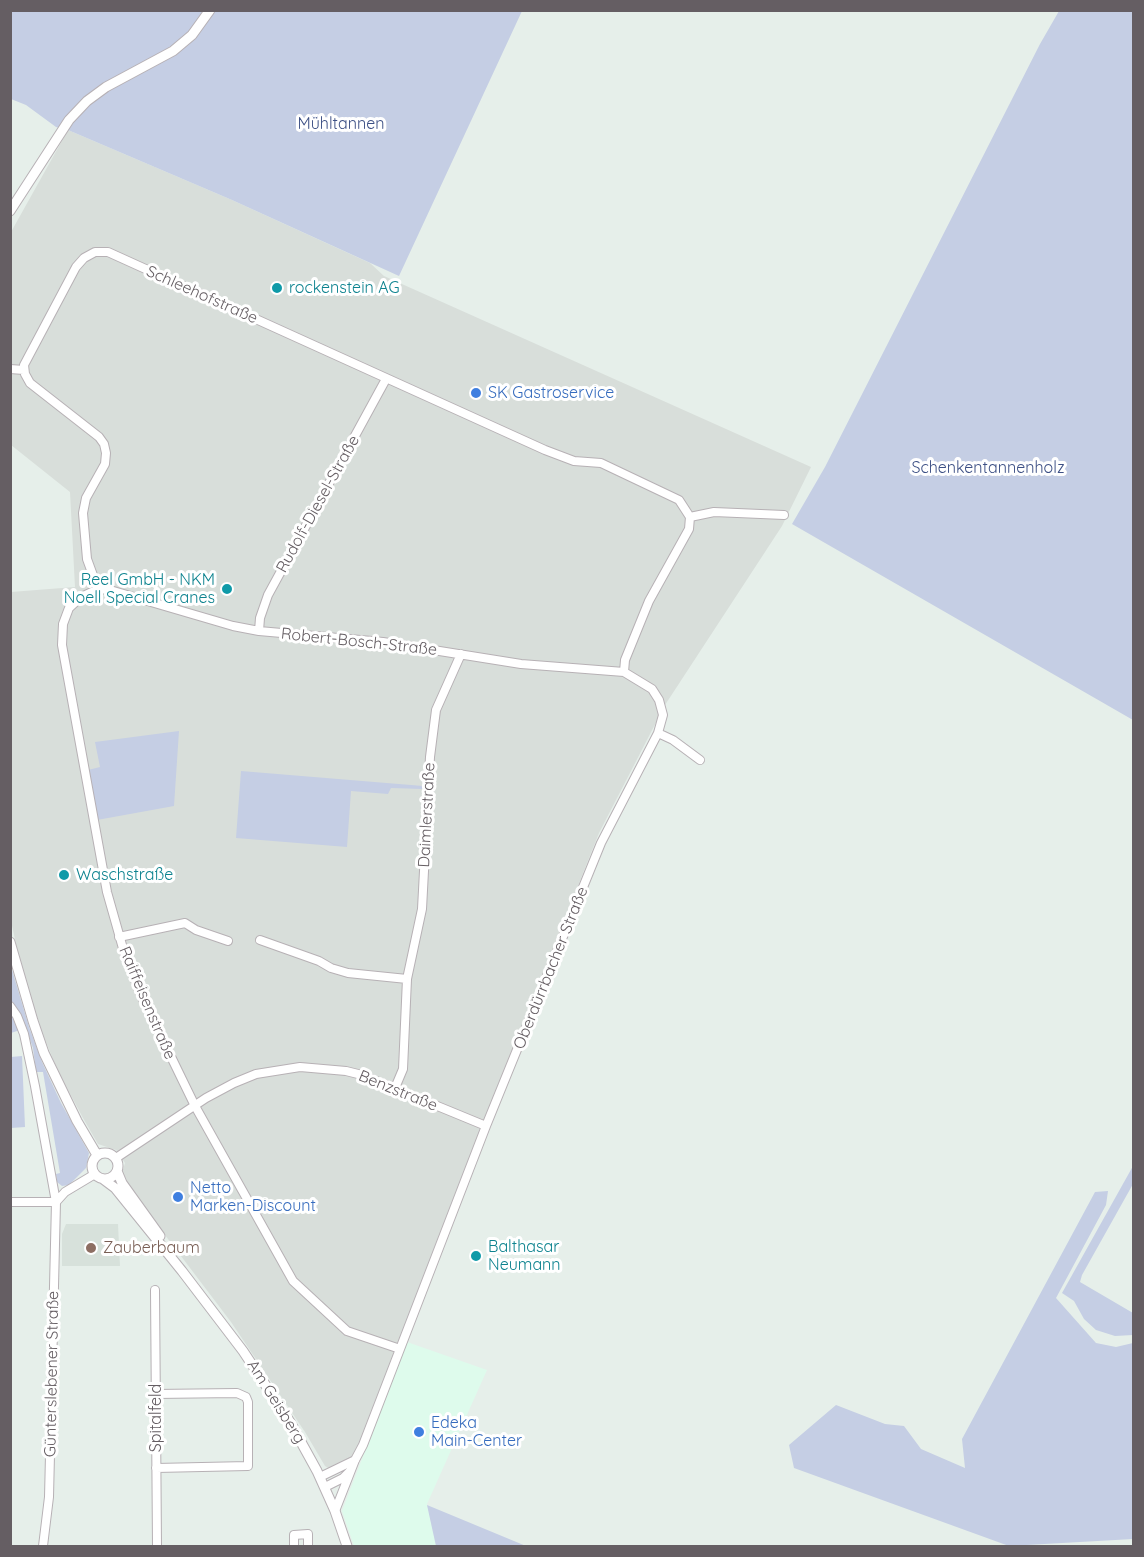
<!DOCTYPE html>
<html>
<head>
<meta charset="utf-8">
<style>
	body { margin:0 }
	#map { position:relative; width:1144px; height:1557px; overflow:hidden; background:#e6efea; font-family:Quicksand,sans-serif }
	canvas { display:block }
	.frame { position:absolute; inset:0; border:12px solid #655e63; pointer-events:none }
</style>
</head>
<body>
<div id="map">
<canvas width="1144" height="1557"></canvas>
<div class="frame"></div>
</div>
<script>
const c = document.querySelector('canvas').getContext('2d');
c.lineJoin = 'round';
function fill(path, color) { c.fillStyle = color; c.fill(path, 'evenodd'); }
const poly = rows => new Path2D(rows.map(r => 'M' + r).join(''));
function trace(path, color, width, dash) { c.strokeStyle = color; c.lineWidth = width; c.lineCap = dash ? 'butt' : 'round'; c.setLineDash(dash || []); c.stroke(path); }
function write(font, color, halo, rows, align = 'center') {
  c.font = font + ' Quicksand,sans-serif'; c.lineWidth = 6; c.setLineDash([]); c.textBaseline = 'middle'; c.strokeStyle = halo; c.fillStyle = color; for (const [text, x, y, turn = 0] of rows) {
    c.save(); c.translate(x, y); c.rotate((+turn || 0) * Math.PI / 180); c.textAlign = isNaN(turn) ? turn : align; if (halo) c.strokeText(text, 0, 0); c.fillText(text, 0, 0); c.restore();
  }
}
fill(poly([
	[407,1342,487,1370,427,1504,436,1546,354,1546,342,1511]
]), '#defbec');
fill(poly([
	[68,130,232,200,370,263,384,276,811,467,782,526,665,705,599,833,455,1194,355,1456,330,1469,325,1466,305,1432,231,1322,121,1177,125,1163,116,1150,98,1144,83,1118,58,1071,38,1023,21,967,11,921,11,592,75,587,70,492,11,445,11,232]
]), '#d8deda');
fill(poly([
	[66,1224,118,1224,120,1266,62,1266,62,1234]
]), '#d7e1db');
fill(poly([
	[10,11,522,11,399,276,232,200,68,130,56,127,26,105,11,99],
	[1059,11,1133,11,1133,720,792,524,825,467,1040,44],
	[179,731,174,806,97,820,88,770,100,767,95,742],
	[241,771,423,786,422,789,391,788,388,794,351,791,347,847,236,838],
	[10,963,29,1027,42,1062,61,1103,89,1153,86,1168,69,1185,62,1186,57,1182,56,1174,60,1173,43,1072,36,1072,33,1048,26,1028,11,1033],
	[22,1056,25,1127,11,1128,11,1057],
	[1133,1166,1133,1184,1082,1275,1080,1282,1133,1313,1133,1335,1115,1336,1096,1330,1084,1319,1074,1301,1062,1293],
	[1108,1191,1106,1205,1056,1298,1096,1343,1116,1347,1133,1343,1133,1539,1009,1546,794,1468,789,1445,836,1405,885,1424,904,1426,921,1449,965,1468,962,1439,1095,1192],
	[427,1505,526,1546,436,1546]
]), '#c5cee4');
const minor = poly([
	[10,369,24,370],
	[690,517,714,512,784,515],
	[98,589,87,559,83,513,86,498,105,464,106,453,104,444,99,437,30,383,25,374,24,365,76,267,84,258,95,252,108,252,545,450,574,461,601,463,679,500,690,517,689,529,649,601,625,660,624,672],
	[259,631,260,618,268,595,386,379],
	[658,733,673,740,700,760],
	[119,937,185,923,196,930,228,941],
	[260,940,319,961,331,968,348,973,407,979],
	[10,1006,17,1016,24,1034,35,1086,56,1202,49,1497,43,1546],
	[395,1088,403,1069,407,979,422,909,430,757,436,710,461,654],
	[116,1158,206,1098,234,1083,256,1074,300,1067,346,1071,362,1075,486,1126],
	[10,1202,56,1202],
	[56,1202,65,1192,95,1174],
	[155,1290,157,1546],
	[155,1394,237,1393,246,1397,248,1402,248,1466,156,1468],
	[320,1477,355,1460],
	[325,1487,343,1478,350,1471],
	[335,1511,355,1460,363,1445,486,1126,601,843,658,733,663,715,659,700,652,689,624,672,521,664,383,642,259,631,233,626,110,590,98,589,81,597,69,608,63,624,62,645,107,892,124,952,141,995,195,1106,293,1281,347,1331,400,1349],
	[294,1546,294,1535,308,1534,308,1546]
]);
const tertiary = poly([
	[10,211,69,120,87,101,106,87,173,51,192,35,210,10],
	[10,942,33,1021,44,1053,77,1121,97,1155],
	'92 1166a13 13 0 1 1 26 0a13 13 0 1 1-26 0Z',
	[117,1171,122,1183,160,1236],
	[103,1179,115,1188,182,1271,243,1351,290,1422,317,1471,335,1511,347,1546]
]);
trace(minor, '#b7b1b5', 10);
trace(tertiary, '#b7b1b5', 11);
trace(minor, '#fff', 8);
trace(tertiary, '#fff', 9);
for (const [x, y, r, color] of [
	[277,288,6,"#0f9aa8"],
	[476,393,6,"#3f7fe0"],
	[227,589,6,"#0f9aa8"],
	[64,875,6,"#0f9aa8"],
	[178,1197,6,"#3f7fe0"],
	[91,1248,6,"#8d6e63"],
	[476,1256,6,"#0f9aa8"],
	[419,1432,6,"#3f7fe0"]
]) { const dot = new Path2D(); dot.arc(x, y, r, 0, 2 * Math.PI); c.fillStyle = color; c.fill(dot); trace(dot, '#fff', 2); }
write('16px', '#3d5085', '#fff', [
	["Mühltannen",341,124],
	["Schenkentannenholz",988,468]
]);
write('16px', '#0d838f', '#fff', [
	["rockenstein AG",289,288],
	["Reel GmbH - NKM",215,580,"right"],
	["Noell Special Cranes",215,598,"right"],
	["Waschstraße",76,875],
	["Balthasar",488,1247],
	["Neumann",488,1265]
], 'left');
write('16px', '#655e63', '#fff', [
	["Schleehofstraße",202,295,24],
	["Rudolf-Diesel-Straße",318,504,-61],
	["Robert-Bosch-Straße",359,642,6],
	["Daimlerstraße",427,815,-87],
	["Oberdürrbacher Straße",551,968,-68],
	["Raiffeisenstraße",147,1003,67],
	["Benzstraße",398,1091,22],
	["Günterslebener Straße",52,1374,-89],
	["Am Geisberg",276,1402,58],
	["Spitalfeld",156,1418,-90]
]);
write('16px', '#366cbe', '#fff', [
	["SK Gastroservice",488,393],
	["Netto",190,1188],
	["Marken-Discount",190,1206],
	["Edeka",431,1423],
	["Main-Center",431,1441]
], 'left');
write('16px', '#785e54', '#fff', [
	["Zauberbaum",103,1248]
], 'left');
</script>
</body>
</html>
